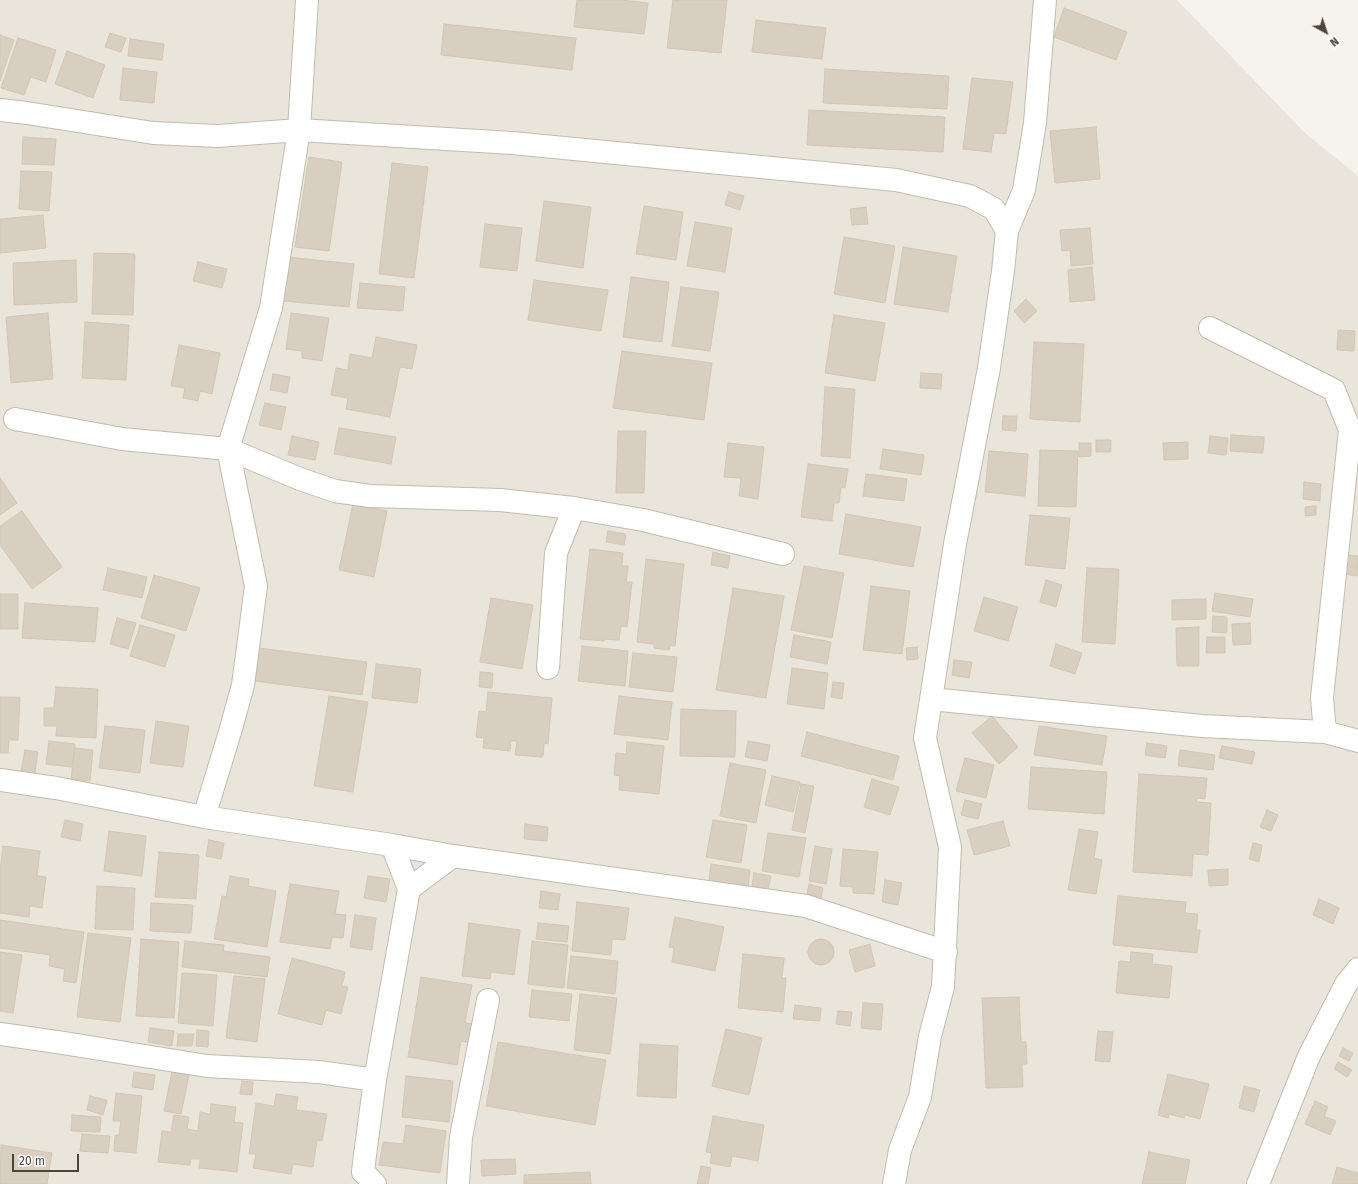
<!DOCTYPE html>
<html>
<head>
<meta charset="utf-8">
<style>
	body { margin:0 }
	#map { position:relative; width:1358px; height:1184px; overflow:hidden; background:#f6f3ec; font-family:"Fira Sans",sans-serif }
	canvas { display:block }
	.north { position:absolute; left:1306px; top:12px; width:40px; height:40px; -webkit-text-stroke:3px #fff; paint-order:stroke; rotate:140deg; font-size:11px; font-weight:700; line-height:16px; text-align:center; color:#4b4439 }
	.north::after { content:''; display:block; margin:auto; width:14px; height:18px; background:#4b4439; clip-path:polygon(50% 0,100% 100%,50% 72%,0 100%) }
	.scale { position:absolute; left:12px; top:1154px; width:67px; height:18px; box-sizing:border-box; border:2px solid #4b4439; border-top:0; padding-left:5px; font-size:12px; line-height:14px; white-space:nowrap; color:#4b4439; -webkit-text-stroke:3px #fff; paint-order:stroke }
</style>
</head>
<body>
<div id="map">
<canvas width="1358" height="1184"></canvas>
<div class="north">N</div>
<div class="scale">20 m</div>
</div>
<script>
const c = document.querySelector('canvas').getContext('2d');
c.lineJoin = 'round';
function fill(path, color) { c.fillStyle = color; c.fill(path, 'evenodd'); }
const poly = rows => new Path2D(rows.map(r => 'M' + r).join(''));
function trace(path, color, width, dash) { c.strokeStyle = color; c.lineWidth = width; c.lineCap = dash ? 'butt' : 'round'; c.setLineDash(dash || []); c.stroke(path); }
fill(poly([
	[0,0,1177,0,1305,133,1358,176,1358,1184,0,1184]
]), '#eae5da');
const building = poly([
	[577,0,621,0,648,3,644,34,574,27,577,0],
	[673,0,727,0,721,53,667,48,673,0],
	[1064,8,1127,32,1116,60,1054,37,1064,8],
	[756,20,826,28,822,59,752,52,756,20],
	[444,24,576,38,572,70,441,55,444,24],
	[110,33,126,38,121,52,105,47,110,33],
	[0,35,14,40,0,81,0,35],
	[18,38,56,50,46,82,31,77,24,95,1,88,18,38],
	[130,39,164,44,162,60,128,56,130,39],
	[67,51,105,65,93,98,55,84,67,51],
	[123,68,157,72,154,103,120,100,123,68],
	[825,69,949,76,947,109,823,103,825,69],
	[972,78,1013,82,1006,134,994,133,991,152,963,149,972,78],
	[809,110,945,117,943,152,807,145,809,110],
	[1096,127,1100,179,1055,183,1050,131,1096,127],
	[23,137,56,139,54,165,22,164,23,137],
	[309,157,342,162,329,251,295,247,309,157],
	[392,163,428,167,414,278,379,274,392,163],
	[21,171,52,172,49,211,19,209,21,171],
	[729,192,744,196,740,210,725,205,729,192],
	[544,201,591,207,583,268,536,261,544,201],
	[644,206,683,212,676,260,636,254,644,206],
	[866,207,868,224,852,225,850,209,866,207],
	[43,215,46,248,0,253,0,219,43,215],
	[695,222,732,228,725,272,687,266,695,222],
	[485,224,522,228,517,271,480,267,485,224],
	[1090,228,1093,264,1071,266,1070,250,1062,251,1060,230,1090,228],
	[844,237,895,246,885,303,834,294,844,237],
	[903,247,957,256,948,312,894,304,903,247],
	[94,253,135,254,133,315,92,314,94,253],
	[287,257,354,264,349,307,283,301,287,257],
	[76,260,77,302,14,305,13,263,76,260],
	[198,262,227,269,222,288,193,281,198,262],
	[1092,267,1095,300,1070,302,1068,270,1092,267],
	[631,277,669,282,662,342,623,337,631,277],
	[534,280,608,290,601,331,528,320,534,280],
	[360,283,405,287,403,311,357,308,360,283],
	[681,287,719,292,710,351,672,346,681,287],
	[1026,299,1037,311,1024,323,1014,311,1026,299],
	[48,313,53,379,11,383,6,317,48,313],
	[291,313,329,318,322,361,302,358,302,351,286,349,291,313],
	[834,315,885,323,875,381,825,373,834,315],
	[85,322,129,325,126,380,82,378,85,322],
	[1338,330,1355,331,1354,351,1337,350,1338,330],
	[376,337,417,345,412,369,400,367,390,417,346,409,348,398,331,395,336,368,348,370,350,354,372,358,376,337],
	[1034,342,1084,344,1080,422,1030,419,1034,342],
	[179,345,220,353,212,394,200,391,198,401,183,398,185,388,171,386,179,345],
	[622,351,712,363,704,420,613,408,622,351],
	[921,373,942,374,941,389,920,388,921,373],
	[273,374,290,377,287,393,270,390,273,374],
	[825,387,855,389,850,458,821,456,825,387],
	[265,403,286,407,281,430,259,425,265,403],
	[1003,416,1017,416,1016,431,1002,430,1003,416],
	[339,428,396,437,391,464,334,454,339,428],
	[618,431,646,431,644,493,616,493,618,431],
	[1231,435,1264,437,1263,453,1230,451,1231,435],
	[292,436,319,442,315,460,288,455,292,436],
	[1210,436,1228,438,1226,455,1208,453,1210,436],
	[1096,440,1111,440,1111,452,1096,452,1096,440],
	[1188,442,1188,459,1164,460,1163,443,1188,442],
	[728,443,764,447,758,499,739,496,741,478,724,477,728,443],
	[1079,443,1091,443,1091,456,1079,457,1079,443],
	[883,449,924,455,921,475,880,469,883,449],
	[1040,450,1078,451,1076,507,1038,506,1040,450],
	[989,451,1028,454,1025,496,985,492,989,451],
	[808,464,848,469,845,488,841,487,839,503,834,503,832,521,801,517,808,464],
	[866,474,907,479,904,501,863,496,866,474],
	[0,478,17,503,0,515,0,478],
	[1304,482,1321,484,1320,501,1303,499,1304,482],
	[353,504,387,511,374,577,339,570,353,504],
	[1316,506,1316,515,1305,516,1305,507,1316,506],
	[22,511,62,567,32,589,0,545,0,526,22,511],
	[846,514,921,527,913,567,839,554,846,514],
	[1030,515,1070,518,1065,569,1025,565,1030,515],
	[608,531,626,534,624,545,606,542,608,531],
	[590,549,623,553,622,566,628,566,626,582,632,582,627,627,621,626,619,640,605,639,604,641,580,639,590,549],
	[713,552,730,556,728,568,711,565,713,552],
	[1347,555,1358,556,1357,576,1345,574,1347,555],
	[646,559,684,564,675,646,670,645,669,650,654,648,654,644,637,642,646,559],
	[804,566,844,573,832,638,791,630,804,566],
	[108,568,147,577,142,598,103,590,108,568],
	[1087,568,1119,569,1115,644,1082,642,1087,568],
	[154,575,200,588,186,631,141,618,154,575],
	[1046,580,1062,585,1056,607,1040,602,1046,580],
	[871,586,910,591,902,654,863,650,871,586],
	[733,588,784,596,766,698,716,690,733,588],
	[1215,593,1253,599,1250,617,1212,611,1215,593],
	[0,594,18,594,18,629,0,629,0,594],
	[984,597,1018,607,1008,641,974,631,984,597],
	[491,598,533,605,522,669,480,662,491,598],
	[1206,599,1206,619,1172,620,1172,600,1206,599],
	[25,603,98,608,95,642,22,638,25,603],
	[1213,616,1227,617,1227,633,1212,632,1213,616],
	[117,618,136,623,128,649,110,644,117,618],
	[1250,623,1251,644,1233,645,1232,624,1250,623],
	[140,625,175,635,165,667,130,656,140,625],
	[1199,627,1199,666,1177,666,1176,628,1199,627],
	[794,635,831,642,827,664,790,657,794,635],
	[1207,637,1225,637,1225,653,1206,653,1207,637],
	[1056,644,1082,653,1075,674,1050,666,1056,644],
	[582,646,628,651,625,686,578,681,582,646],
	[251,647,367,662,362,695,247,680,251,647],
	[917,647,918,659,907,660,906,648,917,647],
	[633,653,677,657,673,692,629,687,633,653],
	[954,660,972,662,969,678,952,675,954,660],
	[376,664,421,669,417,703,372,698,376,664],
	[792,668,828,673,824,709,787,704,792,668],
	[480,672,493,673,492,688,479,687,480,672],
	[833,682,844,683,842,699,831,697,833,682],
	[56,687,98,689,96,738,56,736,57,726,44,726,44,708,54,708,56,687],
	[488,692,552,698,548,744,544,743,543,757,515,755,517,741,511,741,510,751,483,748,484,738,476,737,479,711,486,712,488,692],
	[329,696,368,702,353,792,314,786,329,696],
	[619,696,672,702,668,740,614,734,619,696],
	[0,697,20,697,18,740,9,740,8,753,0,753,0,697],
	[681,709,736,711,735,757,680,756,681,709],
	[992,716,1018,747,999,764,972,733,992,716],
	[156,721,189,726,183,767,150,763,156,721],
	[105,726,145,730,140,773,99,768,105,726],
	[1039,726,1107,736,1102,765,1034,755,1039,726],
	[807,732,899,756,893,780,801,756,807,732],
	[49,741,75,744,72,767,46,764,49,741],
	[748,741,770,745,767,761,745,757,748,741],
	[627,742,664,746,659,794,619,790,620,776,614,775,616,753,626,754,627,742],
	[1147,743,1167,746,1165,758,1145,755,1147,743],
	[1222,746,1255,752,1252,764,1219,758,1222,746],
	[75,748,93,750,90,781,71,779,75,748],
	[25,750,38,752,35,773,21,771,25,750],
	[1180,750,1215,755,1213,770,1178,766,1180,750],
	[965,758,994,765,986,798,956,791,965,758],
	[730,763,766,770,756,823,720,816,730,763],
	[1031,767,1107,772,1104,814,1028,809,1031,767],
	[1139,774,1207,778,1205,799,1197,798,1196,802,1211,803,1208,855,1193,854,1192,876,1133,872,1139,774],
	[772,776,800,782,793,812,765,805,772,776],
	[872,779,899,787,890,815,864,807,872,779],
	[801,784,814,786,805,833,792,830,801,784],
	[965,800,982,804,978,819,961,815,965,800],
	[1267,810,1278,815,1271,831,1260,827,1267,810],
	[65,820,83,824,80,841,61,837,65,820],
	[713,820,747,825,741,863,706,857,713,820],
	[1003,821,1010,846,974,855,967,830,1003,821],
	[525,824,548,827,547,841,524,839,525,824],
	[1079,829,1098,832,1094,858,1102,860,1096,894,1068,890,1079,829],
	[109,831,146,836,142,876,104,871,109,831],
	[768,833,806,838,799,877,762,871,768,833],
	[209,840,224,843,221,859,206,856,209,840],
	[1253,843,1262,845,1259,862,1249,859,1253,843],
	[3,846,40,851,37,876,46,877,42,908,30,906,29,917,0,913,0,871,3,846],
	[815,846,832,849,826,884,809,881,815,846],
	[843,849,878,852,874,894,853,893,853,887,840,886,843,849],
	[159,852,199,855,196,899,155,897,159,852],
	[711,864,750,870,748,887,709,881,711,864],
	[1228,869,1228,885,1209,886,1208,870,1228,869],
	[754,873,771,876,768,890,752,887,754,873],
	[230,876,249,879,248,886,276,891,267,947,214,939,222,896,226,897,230,876],
	[368,876,390,879,386,902,364,898,368,876],
	[885,880,902,883,898,905,882,902,885,880],
	[290,884,339,891,335,914,346,915,343,938,332,937,330,949,280,942,290,884],
	[809,884,823,888,821,898,807,894,809,884],
	[97,886,135,888,133,930,95,929,97,886],
	[541,891,560,894,558,910,539,908,541,891],
	[1118,896,1186,902,1185,913,1198,914,1196,930,1200,930,1197,953,1113,945,1118,896],
	[1319,899,1339,908,1333,924,1313,915,1319,899],
	[577,902,629,908,625,940,612,939,611,955,572,951,577,902],
	[151,903,193,905,191,933,150,931,151,903],
	[355,915,376,918,372,950,350,947,355,915],
	[675,917,724,927,715,971,672,962,674,948,669,947,675,917],
	[0,920,84,932,76,983,63,981,65,969,49,966,50,955,0,948,0,920],
	[469,923,520,930,514,975,491,972,490,979,462,976,469,923],
	[538,923,569,926,567,942,536,939,538,923],
	[88,933,131,938,120,1022,77,1017,88,933],
	[141,939,179,942,174,1018,136,1016,141,939],
	'808 952a13 13 0 1 1 26 0a13 13 0 1 1-26 0Z',
	[185,941,224,945,223,951,270,957,267,977,182,967,185,941],
	[532,941,568,945,564,988,528,984,532,941],
	[870,944,875,966,855,972,849,950,870,944],
	[0,952,22,955,13,1013,0,1011,0,952],
	[1131,952,1153,954,1152,964,1172,966,1169,998,1116,993,1119,961,1130,962,1131,952],
	[743,954,784,958,782,978,786,978,783,1012,738,1008,743,954],
	[571,956,618,961,615,994,567,988,571,956],
	[292,958,345,972,342,986,348,987,341,1014,326,1010,322,1025,278,1014,292,958],
	[182,973,217,975,213,1026,178,1023,182,973],
	[234,976,265,979,257,1042,226,1038,234,976],
	[421,977,472,985,465,1023,474,1024,470,1043,461,1041,457,1065,408,1057,421,977],
	[532,990,572,994,569,1021,529,1017,532,990],
	[580,994,617,998,610,1054,574,1050,580,994],
	[1019,997,1021,1042,1026,1042,1027,1064,1022,1064,1023,1087,986,1088,982,998,1019,997],
	[863,1003,883,1004,881,1030,861,1028,863,1003],
	[795,1005,821,1008,820,1021,793,1019,795,1005],
	[838,1011,852,1012,850,1026,836,1024,838,1011],
	[150,1028,174,1031,172,1046,148,1042,150,1028],
	[726,1029,762,1038,749,1095,712,1086,726,1029],
	[197,1030,209,1031,208,1047,196,1046,197,1030],
	[1098,1031,1113,1032,1110,1062,1095,1061,1098,1031],
	[178,1034,194,1034,192,1046,177,1046,178,1034],
	[498,1042,606,1060,595,1125,486,1106,498,1042],
	[640,1044,678,1046,676,1098,637,1096,640,1044],
	[1343,1048,1353,1053,1349,1061,1339,1056,1343,1048],
	[1338,1062,1352,1070,1347,1077,1334,1069,1338,1062],
	[134,1072,155,1075,153,1090,132,1087,134,1072],
	[172,1072,189,1075,181,1114,164,1111,172,1072],
	[1168,1074,1209,1084,1200,1119,1185,1115,1184,1118,1169,1114,1168,1118,1158,1115,1168,1074],
	[406,1076,453,1081,449,1122,402,1117,406,1076],
	[242,1081,253,1082,252,1095,240,1094,242,1081],
	[1244,1086,1260,1090,1254,1112,1239,1108,1244,1086],
	[116,1093,142,1096,136,1153,114,1151,115,1135,119,1135,121,1121,113,1121,116,1093],
	[276,1094,298,1097,296,1110,327,1114,322,1141,317,1140,313,1167,293,1164,291,1174,253,1168,256,1154,249,1154,256,1103,274,1106,276,1094],
	[90,1096,107,1100,103,1115,87,1110,90,1096],
	[1315,1101,1328,1107,1324,1116,1336,1121,1330,1135,1305,1124,1315,1101],
	[211,1104,236,1107,234,1122,243,1123,237,1172,199,1168,200,1159,191,1159,190,1165,158,1162,162,1131,171,1132,174,1115,189,1117,187,1129,198,1131,200,1112,210,1114,211,1104],
	[72,1115,101,1117,100,1132,71,1131,72,1115],
	[713,1116,764,1125,758,1161,732,1156,730,1167,710,1163,712,1153,706,1152,713,1116],
	[406,1125,446,1131,440,1173,379,1165,383,1142,403,1144,406,1125],
	[82,1134,110,1136,108,1153,80,1151,82,1134],
	[1,1145,52,1153,47,1184,0,1184,1,1145],
	[1149,1152,1190,1160,1185,1184,1142,1184,1149,1152],
	[515,1159,516,1174,482,1176,481,1160,515,1159],
	[701,1166,711,1168,708,1184,697,1184,701,1166],
	[1337,1167,1358,1173,1358,1184,1332,1184,1337,1167],
	[590,1172,591,1184,524,1184,524,1175,590,1172]
]);
fill(building, '#d8cfc1');
trace(building, '#d3c7b4', 1);
const minor = poly([
	[0,110,27,113,153,133,218,136,299,130,512,143,896,180,970,196,994,209,1007,231,1003,271,989,368,955,544,925,738,950,847,943,987,930,1036,920,1097,900,1150,894,1184],
	[1007,231,1024,190,1035,123,1045,0],
	[1210,328,1334,390,1350,430,1322,698,1325,732],
	[15,419,122,439,228,449,300,479,335,491,370,496,500,500,574,508,556,553,548,668],
	[574,508,643,520,783,554],
	[931,699,1202,726,1325,732,1358,741],
	[0,780,56,788,204,817,392,845,453,856,806,906,946,952],
	[204,817,230,732,243,685,256,586,228,449,271,308,299,130,307,0],
	[409,889,453,856],
	[0,1034,57,1042,207,1066,319,1072,375,1080],
	[375,1184,363,1172,365,1155,375,1080,409,889,392,845],
	[458,1184,461,1137,488,1000],
	[1258,1184,1309,1056,1346,984,1358,969]
]);
trace(minor, '#c2bbae', 24);
trace(minor, '#fff', 22);
</script>
</body>
</html>
